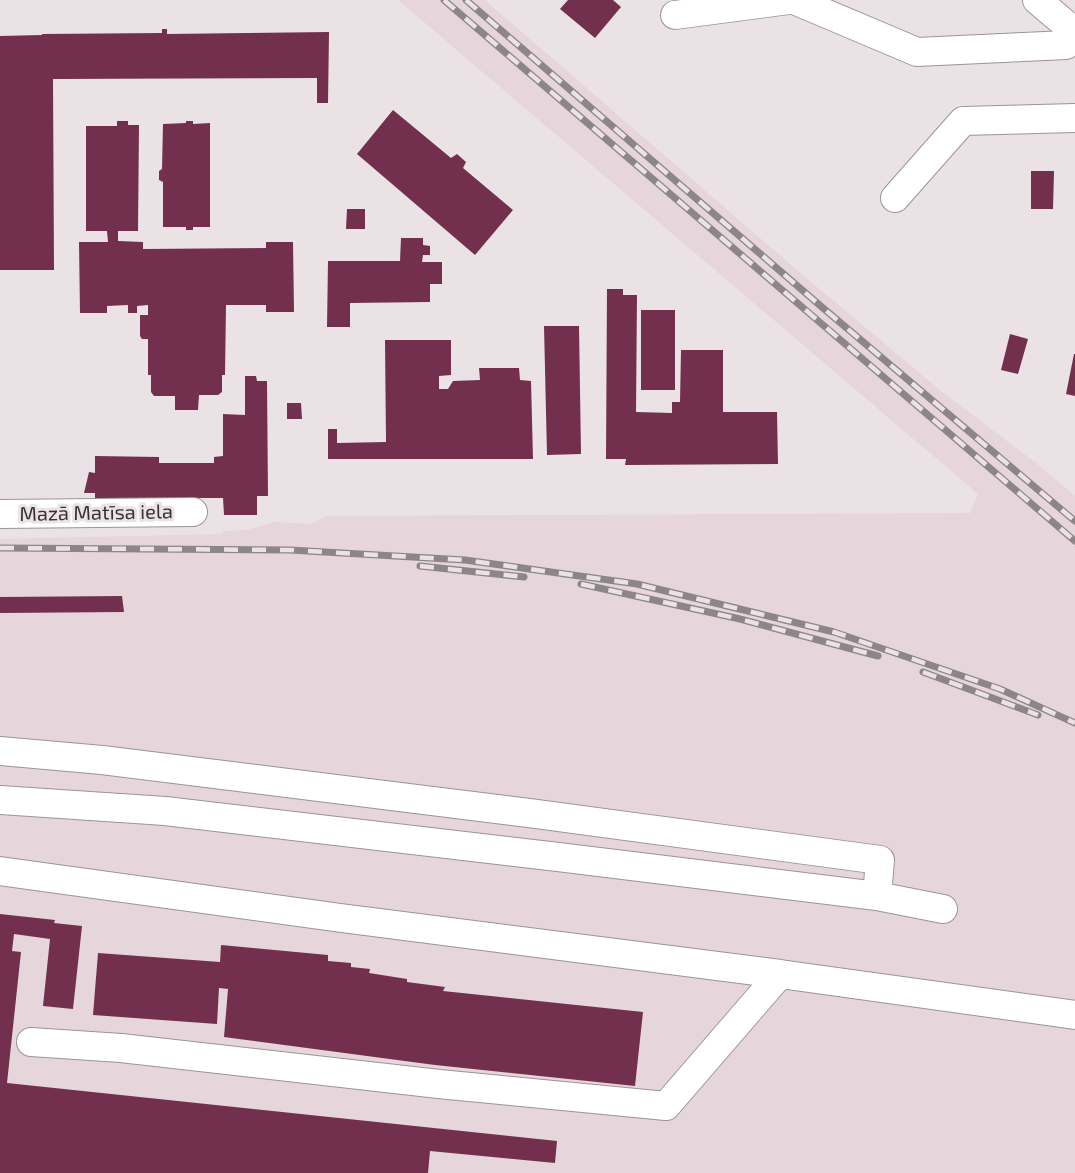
<!DOCTYPE html>
<html>
<head>
<meta charset="utf-8">
<style>
	body { margin:0 }
	canvas { display:block; background:#ebe2e5 }
</style>
</head>
<body>
<canvas width="1075" height="1173"></canvas>
<script>
const c = document.querySelector('canvas').getContext('2d');
c.lineJoin = 'round';
function fill(path, color) { c.fillStyle = color; c.fill(path, 'evenodd'); }
const poly = rows => new Path2D(rows.map(r => 'M' + r).join(''));
function trace(path, color, width, dash) { c.strokeStyle = color; c.lineWidth = width; c.lineCap = dash ? 'butt' : 'round'; c.setLineDash(dash || []); c.stroke(path); }
function write(font, color, halo, rows, align = 'center') {
  c.font = font + ' "Exo 2",sans-serif'; c.lineWidth = 6; c.setLineDash([]); c.textBaseline = 'middle'; c.strokeStyle = halo; c.fillStyle = color; for (const [text, x, y, turn = 0] of rows) {
    c.save(); c.translate(x, y); c.rotate((+turn || 0) * Math.PI / 180); c.textAlign = isNaN(turn) ? turn : align; if (halo) c.strokeText(text, 0, 0); c.fillText(text, 0, 0); c.restore();
  }
}
fill(poly([
	[398,0,485,0,798,271,941,391,1036,463,1075,496,1075,1173,0,1173,0,539,222,534,224,531,246,530,275,522,311,524,326,516,970,513,978,494]
]), '#e6d5db');
fill(poly([
	[568,0,613,0,621,7,595,38,560,9],
	[162,29,167,29,167,34,329,32,328,103,317,103,317,78,53,79,54,270,0,270,0,36,42,35,42,34,162,33],
	[393,110,451,158,457,154,466,162,463,168,513,210,475,255,357,154],
	[117,121,128,121,128,125,139,125,138,231,118,231,118,241,143,242,143,249,266,248,266,242,293,242,294,312,266,312,266,305,226,305,225,375,222,375,222,392,218,395,199,395,198,410,175,410,175,396,154,396,151,392,151,375,148,375,148,339,142,339,140,336,140,315,148,315,148,305,137,306,137,313,128,313,128,305,107,306,107,313,80,313,79,242,108,242,107,231,86,231,86,126,117,126],
	[186,121,193,121,193,124,210,123,210,227,193,227,193,230,186,230,186,227,163,227,163,182,159,180,159,171,162,169,163,124,186,123],
	[1031,171,1054,171,1053,209,1031,209],
	[347,209,365,209,365,229,346,229],
	[401,238,423,238,423,245,430,246,430,255,423,255,422,262,442,262,442,284,430,284,430,302,350,303,350,327,327,327,328,261,400,261],
	[607,289,623,289,623,295,637,295,636,412,672,413,672,402,680,402,681,350,723,350,723,412,777,412,778,464,625,465,626,459,606,459],
	[641,310,675,310,675,390,641,390],
	[544,326,579,326,581,454,547,455],
	[1010,334,1028,339,1018,374,1001,370],
	[385,340,451,340,451,375,439,376,439,389,448,389,453,381,480,380,479,368,519,368,520,380,531,381,533,459,328,459,328,429,337,429,337,443,386,442],
	[1074,354,1075,354,1075,396,1066,394],
	[245,376,256,376,257,381,267,381,268,496,257,496,257,515,224,515,223,498,95,498,95,493,84,493,89,472,95,473,95,456,159,457,159,463,214,463,214,457,223,456,223,414,245,415],
	[287,403,301,403,302,419,287,419],
	[122,596,124,612,0,613,0,597],
	[0,914,55,920,54,923,82,926,73,1009,43,1006,50,939,14,934,12,951,21,952,7,1083,557,1141,555,1163,430,1151,428,1173,0,1173],
	[221,945,328,955,328,961,351,963,351,967,370,969,369,973,407,979,407,982,445,987,443,991,643,1012,635,1086,435,1065,224,1037,228,989,219,988,217,1024,93,1015,98,953,220,962]
]), '#72304e');
const minor = poly([
	[794,0,917,52,1066,45,1075,35],
	[1037,0,1075,32],
	[675,15,789,0],
	[895,198,963,121,1075,118],
	[0,514,193,512],
	[0,751,102,760,529,813,880,860,877,896],
	[0,800,165,811,558,857,877,896,943,909],
	[0,871,341,918,780,974],
	[31,1042,121,1048,439,1084,666,1106,780,974,1075,1015]
]);
trace(minor, '#9c9497', 30);
trace(minor, '#fff', 28);
const rail = poly([
	[444,0,1075,541],
	[466,0,823,308,1075,521],
	[0,548,290,550,465,560,637,584,834,632,1000,689,1075,723],
	[420,566,524,577],
	[581,584,740,619,878,656],
	[923,672,1038,715]
]);
trace(rail, '#8c8688', 7);
trace(rail, '#ebe2e5', 4.5, [14]);
write('20px', '#363334', '#ebe2e5', [
	["Mazā Matīsa iela",96,513,-1]
]);
</script>
</body>
</html>
